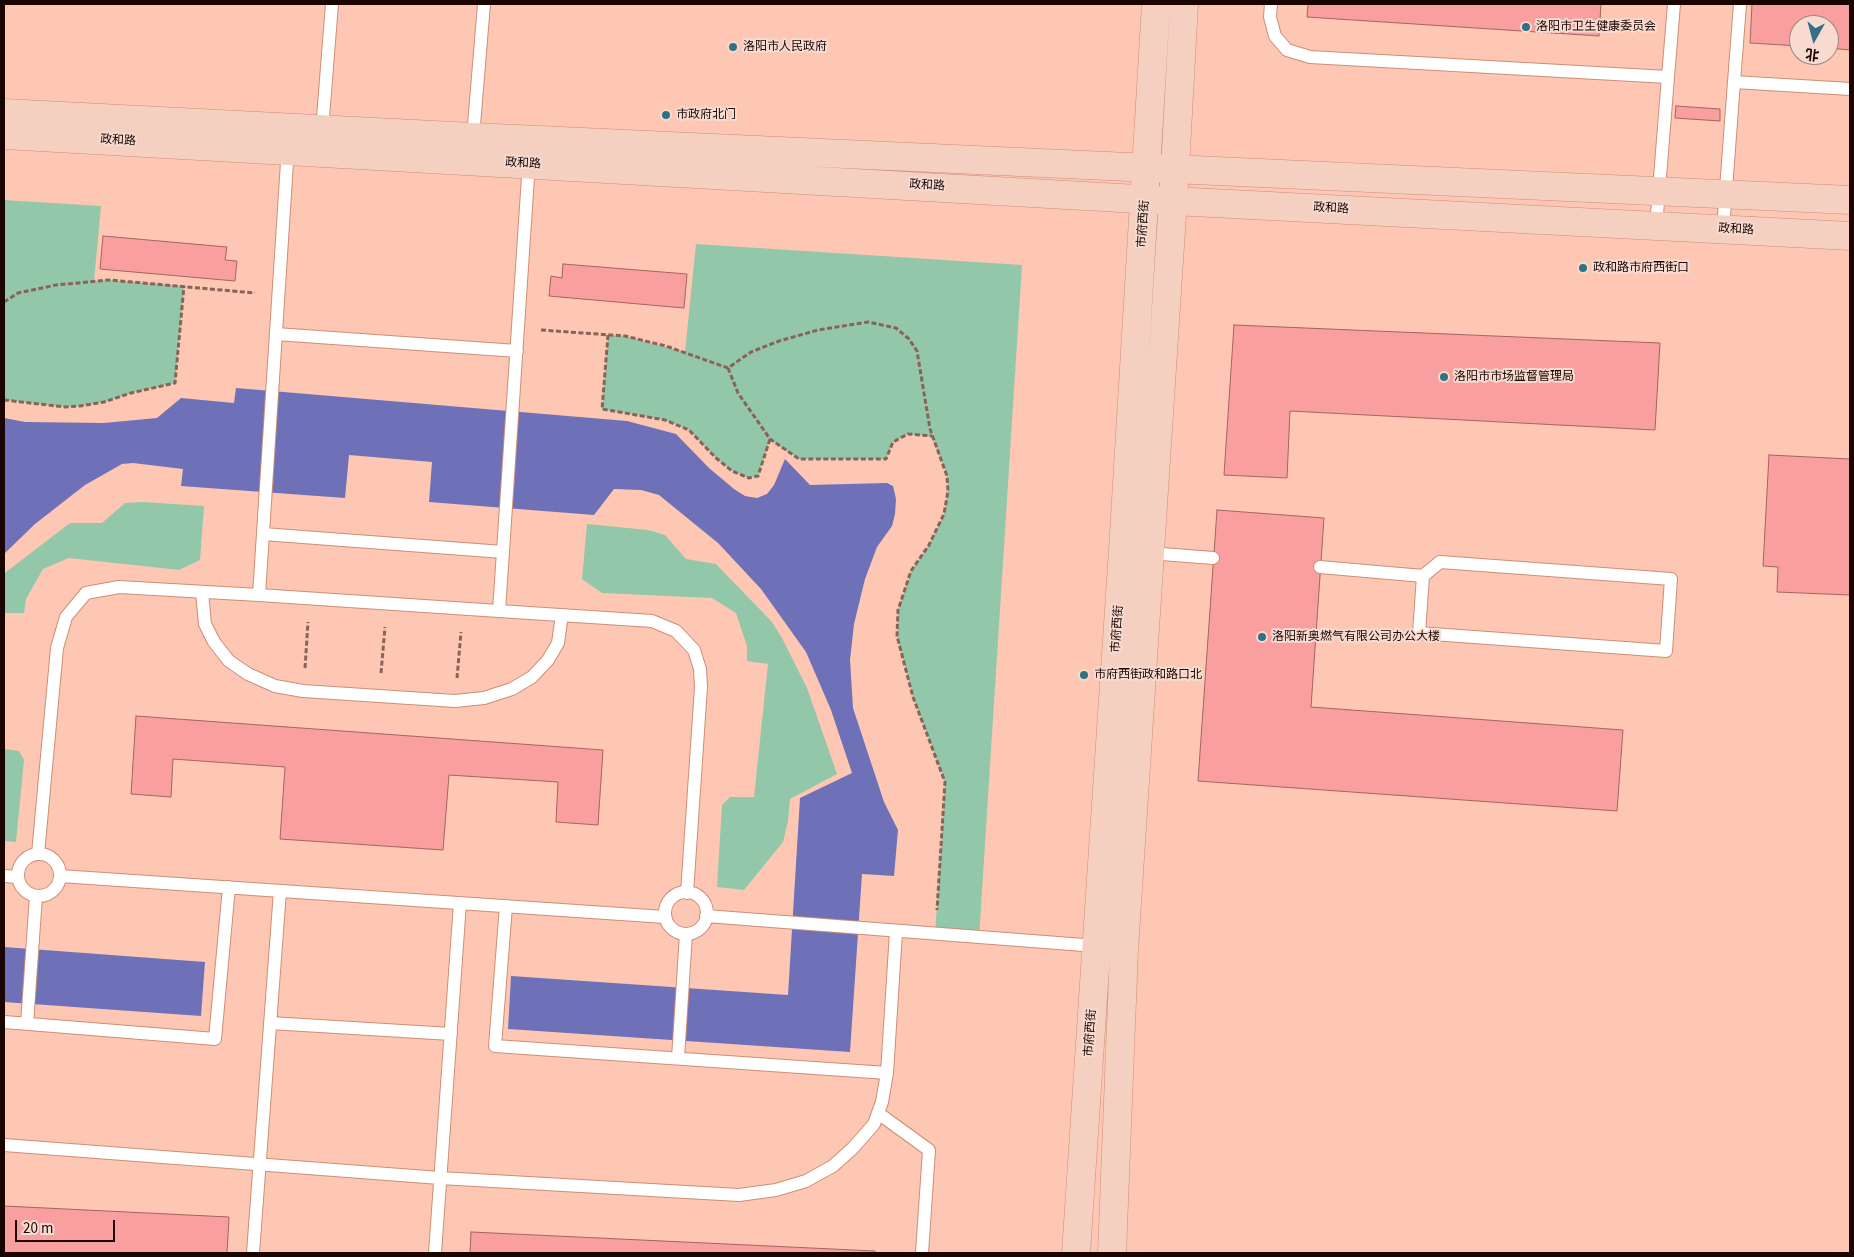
<!DOCTYPE html>
<html>
<head>
<meta charset="utf-8">
<style>
	body { margin:0 }
	#map { position:relative; width:1854px; height:1257px; overflow:hidden; background:#fec7b3; font-family:"Source Sans 3","Noto Sans SC",sans-serif }
	canvas { display:block }
	.frame { position:absolute; inset:0; border:5px solid #1a0501; pointer-events:none }
	.north { position:absolute; left:1789px; top:15px; width:50px; height:50px; box-sizing:border-box; background:#f7dbd1; border:1px solid #9f857e; border-radius:50%; rotate:187deg; font-size:14px; font-weight:700; line-height:20px; text-align:center; color:#1a0501 }
	.north::after { content:''; display:block; margin:auto; width:18px; height:22px; background:#307184; clip-path:polygon(50% 0,100% 100%,50% 72%,0 100%) }
	.scale { position:absolute; left:15px; top:1220px; width:100px; height:22px; box-sizing:border-box; border:2px solid #1a0501; border-top:0; padding-left:6px; font-size:15px; line-height:18px; white-space:nowrap; color:#1a0501; -webkit-text-stroke:4px #f7dbd1; paint-order:stroke }
</style>
</head>
<body>
<div id="map">
<canvas width="1854" height="1257"></canvas>
<div class="frame"></div>
<div class="north">北</div>
<div class="scale">20 m</div>
</div>
<script>
const c = document.querySelector('canvas').getContext('2d');
c.lineJoin = 'round';
function fill(path, color) { c.fillStyle = color; c.fill(path, 'evenodd'); }
const poly = rows => new Path2D(rows.map(r => 'M' + r).join(''));
function trace(path, color, width, dash) { c.strokeStyle = color; c.lineWidth = width; c.lineCap = dash ? 'butt' : 'round'; c.setLineDash(dash || []); c.stroke(path); }
function write(font, color, halo, rows, align = 'center') {
  c.font = font + ' "Source Sans 3","Noto Sans SC",sans-serif'; c.lineWidth = 4; c.setLineDash([]); c.textBaseline = 'middle'; c.strokeStyle = halo; c.fillStyle = color; for (const [text, x, y, turn = 0] of rows) {
    c.save(); c.translate(x, y); c.rotate((+turn || 0) * Math.PI / 180); c.textAlign = isNaN(turn) ? turn : align; if (halo) c.strokeText(text, 0, 0); c.fillText(text, 0, 0); c.restore();
  }
}
fill(poly([
	[4,200,101,206,94,281,109,280,184,286,175,383,131,393,104,402,80,406,65,407,4,400],
	[696,244,1022,265,979,938,935,935,945,782,913,697,897,636,898,610,911,571,929,545,944,514,948,491,947,476,932,437,908,434,893,442,886,459,799,459,770,440,758,476,749,478,732,471,716,458,689,430,665,420,602,409,608,335,625,336,685,352],
	[143,502,204,506,200,560,179,570,69,558,43,569,26,599,24,613,4,613,4,574,6,572,70,523,102,523,125,503],
	[587,524,648,530,665,535,686,559,716,564,772,622,782,638,807,688,837,774,790,799,788,821,783,842,744,890,717,887,722,805,730,797,754,797,768,664,747,661,747,646,736,613,712,598,602,593,582,579],
	[4,749,19,751,24,760,16,842,4,841]
]), '#93c7aa');
fill(poly([
	[236,388,627,421,676,434,709,468,734,489,745,496,757,498,767,494,774,485,785,459,810,485,887,483,893,486,896,499,895,514,892,526,877,547,865,579,854,624,850,660,853,708,884,802,898,830,894,876,862,874,850,1052,508,1029,511,976,788,995,800,798,852,773,831,710,806,652,761,589,718,543,659,495,641,490,614,489,594,515,429,502,432,462,349,455,345,498,181,486,183,469,133,463,122,464,85,485,35,524,4,554,4,418,25,422,104,423,157,418,181,398,234,403],
	[4,947,205,962,201,1016,4,1002]
]), '#6e71b8');
const building = poly([
	[1308,4,1601,4,1599,36,1307,17,1308,4],
	[1752,4,1850,4,1850,50,1829,48,1829,25,1799,25,1799,46,1750,43,1752,4],
	[1676,106,1720,109,1720,121,1675,118,1676,106],
	[103,236,227,247,225,260,237,261,235,281,100,269,103,236],
	[563,264,687,274,684,308,549,296,551,276,562,278,563,264],
	[1234,325,1660,343,1655,430,1290,411,1287,478,1224,475,1234,325],
	[1769,455,1850,459,1850,595,1777,592,1778,567,1763,566,1769,455],
	[1217,510,1324,518,1311,707,1623,730,1617,811,1198,781,1217,510],
	[136,716,603,750,598,825,556,822,558,782,449,775,443,850,280,839,285,767,173,759,171,797,131,794,136,716],
	[4,1206,229,1217,227,1253,4,1253,4,1206],
	[471,1232,875,1251,875,1253,470,1253,471,1232]
]);
fill(building, '#fa9f9f');
trace(building, '#a56362', 1);
const lane = poly([
	[1271,4,1270,17,1275,36,1287,50,1310,57,1668,77,1656,227],
	[1668,77,1674,4],
	[1734,82,1740,4],
	[322,130,332,4],
	[473,137,484,4],
	[288,147,259,595,499,611,529,162],
	[1723,229,1734,82,1850,89],
	[276,334,517,351],
	[263,534,503,552],
	[1149,553,1213,558],
	[1320,567,1423,576,1440,562,1671,579,1666,651,1419,633,1423,576],
	[202,592,205,624,214,642,229,661,248,674,275,686,303,691,455,701,484,698,512,689,532,677,548,660,558,643,562,615],
	[499,611,652,621,676,631,694,650,700,669,701,687,687,893],
	[38,854,57,648,66,617,86,593,119,587,259,595],
	'18 875a21 21 0 1 1 42 0a21 21 0 1 1-42 0Z',
	[4,876,18,877],
	[60,876,665,917],
	'665 913a21 21 0 1 1 42 0a21 21 0 1 1-42 0Z',
	[506,906,495,1046,887,1073,896,932],
	[706,916,1097,946],
	[4,1022,215,1039,229,887],
	[270,1023,451,1034],
	[27,1024,36,896],
	[678,1058,686,934],
	[878,1113,929,1150,922,1253],
	[4,1145,440,1178,739,1195,776,1190,806,1181,833,1166,853,1148,874,1124,882,1102,887,1073],
	[253,1253,280,891],
	[435,1253,460,903]
]);
const secondary = poly([
	[4,113,473,137,1850,200],
	[4,135,1173,201,1850,236],
	[1076,1253,1123,550,1156,4],
	[1112,1253,1124,950,1175,169,1184,4]
]);
trace(lane, '#cd8d76', 14);
trace(secondary, '#cd8d76', 29);
trace(poly([
	[4,302,18,293,56,285,109,280,255,293],
	[541,330,625,336,666,346,728,368,751,352,779,341,818,330,868,322,896,328,909,339,917,351,930,429,947,476,948,491,944,514,929,545,911,571,898,610,897,636,913,697,945,782,937,910],
	[608,335,602,409,665,420,689,430,716,458,732,471,749,478,758,476,770,439],
	[728,368,738,393,770,439,799,459,886,459,893,442,908,434,932,436],
	[4,400,65,407,80,406,104,402,131,393,175,383,184,286],
	[305,668,308,622],
	[381,673,385,627],
	[457,678,461,632]
]), '#896357', 3, [5, 2.5]);
trace(lane, '#fff', 12);
trace(secondary, '#f5cfc0', 28);
for (const [x, y, r, color] of [
	[1526,27,5,"#307184"],
	[733,47,5,"#307184"],
	[666,115,5,"#307184"],
	[1583,268,5,"#307184"],
	[1444,377,5,"#307184"],
	[1262,637,5,"#307184"],
	[1084,675,5,"#307184"]
]) { const dot = new Path2D(); dot.arc(x, y, r, 0, 2 * Math.PI); c.fillStyle = color; c.fill(dot); trace(dot, '#f7dbd1', 2); }
write('12px', '#1a0501', '#f7dbd1', [
	["洛阳市卫生健康委员会",1536,27],
	["洛阳市人民政府",743,47],
	["市政府北门",676,115],
	["政和路市府西街口",1593,268],
	["洛阳市市场监督管理局",1454,377],
	["洛阳新奥燃气有限公司办公大楼",1272,637],
	["市府西街政和路口北",1094,675]
], 'left');
write('12px', '#1a0501', '#f7dbd1', [
	["政和路",118,141,3],
	["政和路",523,164,3],
	["政和路",927,186,3],
	["政和路",1331,209,3],
	["市府西街",1144,224,-86],
	["政和路",1736,230,3],
	["市府西街",1118,629,-86],
	["市府西街",1091,1033,-86]
]);
</script>
</body>
</html>
